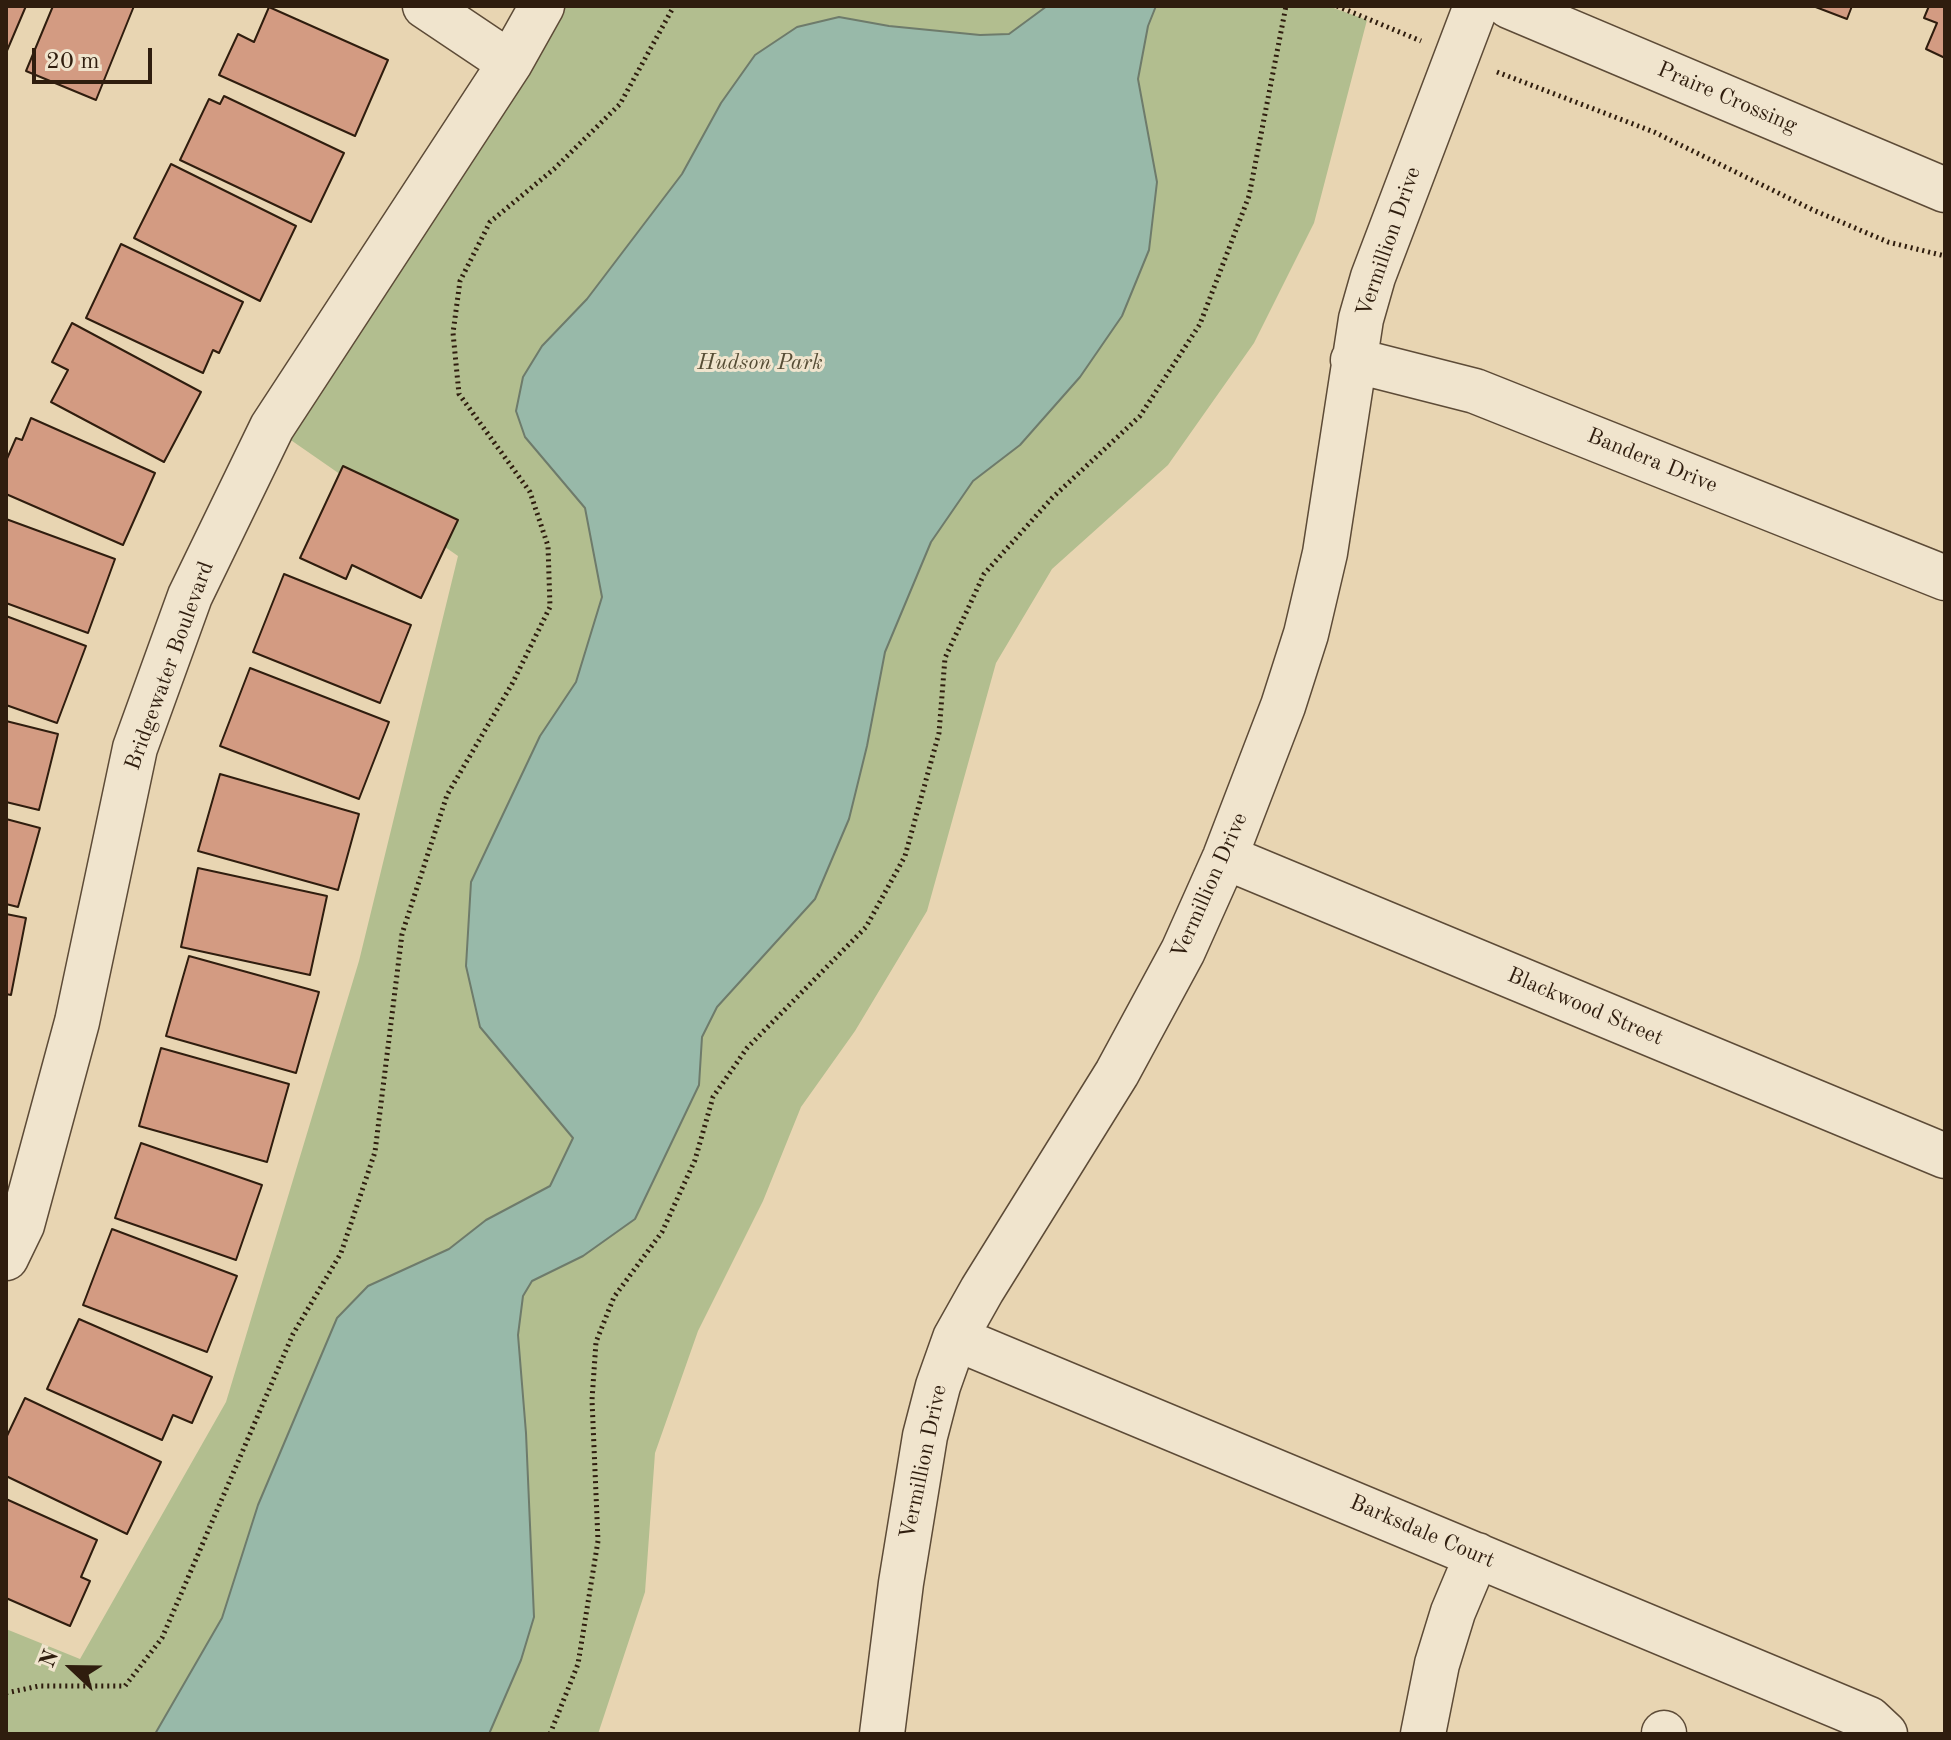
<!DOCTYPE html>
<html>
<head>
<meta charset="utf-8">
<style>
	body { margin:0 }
	#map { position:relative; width:1951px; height:1740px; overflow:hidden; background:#e8d5b2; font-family:"Old Standard TT",serif }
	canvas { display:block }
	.frame { position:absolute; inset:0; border:8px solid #2f1d0e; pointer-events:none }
	.north { position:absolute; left:32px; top:1628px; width:80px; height:80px; -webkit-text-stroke:6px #f0e4cd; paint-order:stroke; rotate:292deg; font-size:22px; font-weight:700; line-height:32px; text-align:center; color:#2f1d0e }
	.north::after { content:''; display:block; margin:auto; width:28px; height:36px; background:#2f1d0e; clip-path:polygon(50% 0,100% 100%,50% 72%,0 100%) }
	.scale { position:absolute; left:32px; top:48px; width:120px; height:36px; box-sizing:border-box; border:4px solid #2f1d0e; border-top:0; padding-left:10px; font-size:24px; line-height:28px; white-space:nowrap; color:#2f1d0e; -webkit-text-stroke:6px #f0e4cd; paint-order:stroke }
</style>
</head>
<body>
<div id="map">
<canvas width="1951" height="1740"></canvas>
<div class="frame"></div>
<div class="north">N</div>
<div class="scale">20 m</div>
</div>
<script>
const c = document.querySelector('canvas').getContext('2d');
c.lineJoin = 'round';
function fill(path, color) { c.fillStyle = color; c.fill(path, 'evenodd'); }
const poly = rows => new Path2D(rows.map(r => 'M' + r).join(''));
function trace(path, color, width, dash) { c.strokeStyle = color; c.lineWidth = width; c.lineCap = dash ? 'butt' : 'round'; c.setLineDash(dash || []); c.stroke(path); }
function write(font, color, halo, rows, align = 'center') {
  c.font = font + ' "Old Standard TT",serif'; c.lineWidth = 6; c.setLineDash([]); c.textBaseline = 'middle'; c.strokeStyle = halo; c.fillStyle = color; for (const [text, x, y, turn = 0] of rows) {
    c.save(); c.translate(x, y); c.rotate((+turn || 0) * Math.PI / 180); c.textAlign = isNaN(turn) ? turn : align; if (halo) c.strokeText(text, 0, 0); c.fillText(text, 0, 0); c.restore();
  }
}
fill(poly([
	[564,6,1328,6,1367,20,1314,223,1254,343,1168,465,1052,569,996,663,927,911,855,1031,801,1107,763,1201,698,1331,655,1453,645,1592,598,1734,6,1734,6,1629,80,1659,226,1402,359,961,458,556,272,427]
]), '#b2be8f');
const water = poly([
	[1047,6,1156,6,1148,26,1138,79,1157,182,1149,250,1122,316,1080,377,1020,445,973,481,931,542,885,652,867,746,849,819,815,899,717,1007,702,1037,699,1085,635,1219,583,1256,532,1281,523,1296,518,1335,526,1433,534,1617,521,1660,489,1734,155,1734,222,1618,258,1505,337,1318,368,1286,449,1249,486,1220,550,1186,573,1138,480,1027,466,966,471,882,540,736,576,682,602,597,585,508,525,437,516,411,523,377,542,346,587,299,682,174,721,103,755,55,797,27,839,17,889,26,980,35,1009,34,1047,6]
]);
fill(water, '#98b9a9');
trace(water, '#6e7b6b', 2);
const building = poly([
	[6,6,26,6,6,53,6,6],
	[53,6,134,6,96,100,26,71,53,6],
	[1813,6,1852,6,1847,19,1813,6],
	[1929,6,1945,6,1945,58,1926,49,1937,23,1924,18,1929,6],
	[269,7,388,60,355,136,219,75,238,34,254,42,269,7],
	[224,96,344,153,311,222,180,160,209,99,220,104,224,96],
	[171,164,296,226,260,301,134,238,171,164],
	[121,244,243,302,219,353,213,350,203,373,86,318,121,244],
	[72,323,201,392,164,462,51,402,68,370,52,362,72,323],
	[31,418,155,473,123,545,6,494,6,461,16,438,22,440,31,418],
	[343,466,458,520,421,598,352,565,346,579,300,558,343,466],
	[6,519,115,559,88,633,6,603,6,519],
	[284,574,411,625,380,703,253,652,284,574],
	[6,616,86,646,57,723,6,705,6,616],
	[250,668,389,722,359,799,220,746,250,668],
	[6,721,58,734,39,810,6,802,6,721],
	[220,774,359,814,338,890,198,851,220,774],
	[6,819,40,828,18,907,6,904,6,819],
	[198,868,327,896,310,975,181,947,198,868],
	[6,914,26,918,11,995,6,994,6,914],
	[189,956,319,992,296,1073,166,1036,189,956],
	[161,1048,289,1084,267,1162,139,1126,161,1048],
	[141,1143,262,1185,236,1260,115,1218,141,1143],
	[112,1229,237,1276,207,1352,83,1305,112,1229],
	[79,1319,212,1377,192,1423,173,1415,162,1440,47,1389,79,1319],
	[25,1398,161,1462,127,1534,6,1476,6,1438,25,1398],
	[6,1499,97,1540,81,1577,90,1581,70,1626,6,1598,6,1499]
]);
fill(building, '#d39b82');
trace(building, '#2f1d0e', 2);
const minor = poly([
	[425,6,510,63],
	[1509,6,1945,190],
	[1353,360,1475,391,1945,578],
	[1225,857,1945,1156],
	[6,1258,22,1225,77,1022,135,748,190,596,272,427,510,63,542,6],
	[955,1338,1869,1719,1885,1734],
	[882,1734,901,1583,925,1436,938,1386,955,1338,982,1290,1117,1073,1183,951,1225,857,1283,706,1306,634,1325,553,1361,319,1373,277,1476,6],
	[1423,1734,1437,1664,1453,1612,1477,1555],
	[1664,1734,1664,1733]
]);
trace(minor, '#5d4b37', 47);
trace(poly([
	[1337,6,1421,41],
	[1497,72,1654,132,1813,210,1888,242,1945,256],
	[6,1693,39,1686,125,1686,162,1638,293,1334,341,1253,375,1152,402,934,447,795,512,684,550,607,548,546,530,492,459,394,453,333,460,281,490,222,554,169,620,104,674,6],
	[550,1734,578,1664,598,1541,592,1400,596,1342,614,1297,662,1232,695,1160,713,1097,747,1048,866,927,905,856,939,733,945,658,984,574,1052,498,1140,416,1200,324,1249,196,1286,6]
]), '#2f1d0e', 5, [2, 4]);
trace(minor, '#f0e4cd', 44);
write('22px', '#2f1d0e', '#f0e4cd', [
	["Praire Crossing",1727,98,23],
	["Vermillion Drive",1389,242,-71],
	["Bandera Drive",1652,461,22],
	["Bridgewater Boulevard",170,666,-70],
	["Vermillion Drive",1210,886,-66],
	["Blackwood Street",1585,1007,23],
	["Vermillion Drive",924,1462,-78],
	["Barksdale Court",1422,1532,23]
]);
write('italic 22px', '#564d35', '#f0e4cd', [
	["Hudson Park",760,363]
]);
</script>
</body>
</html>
